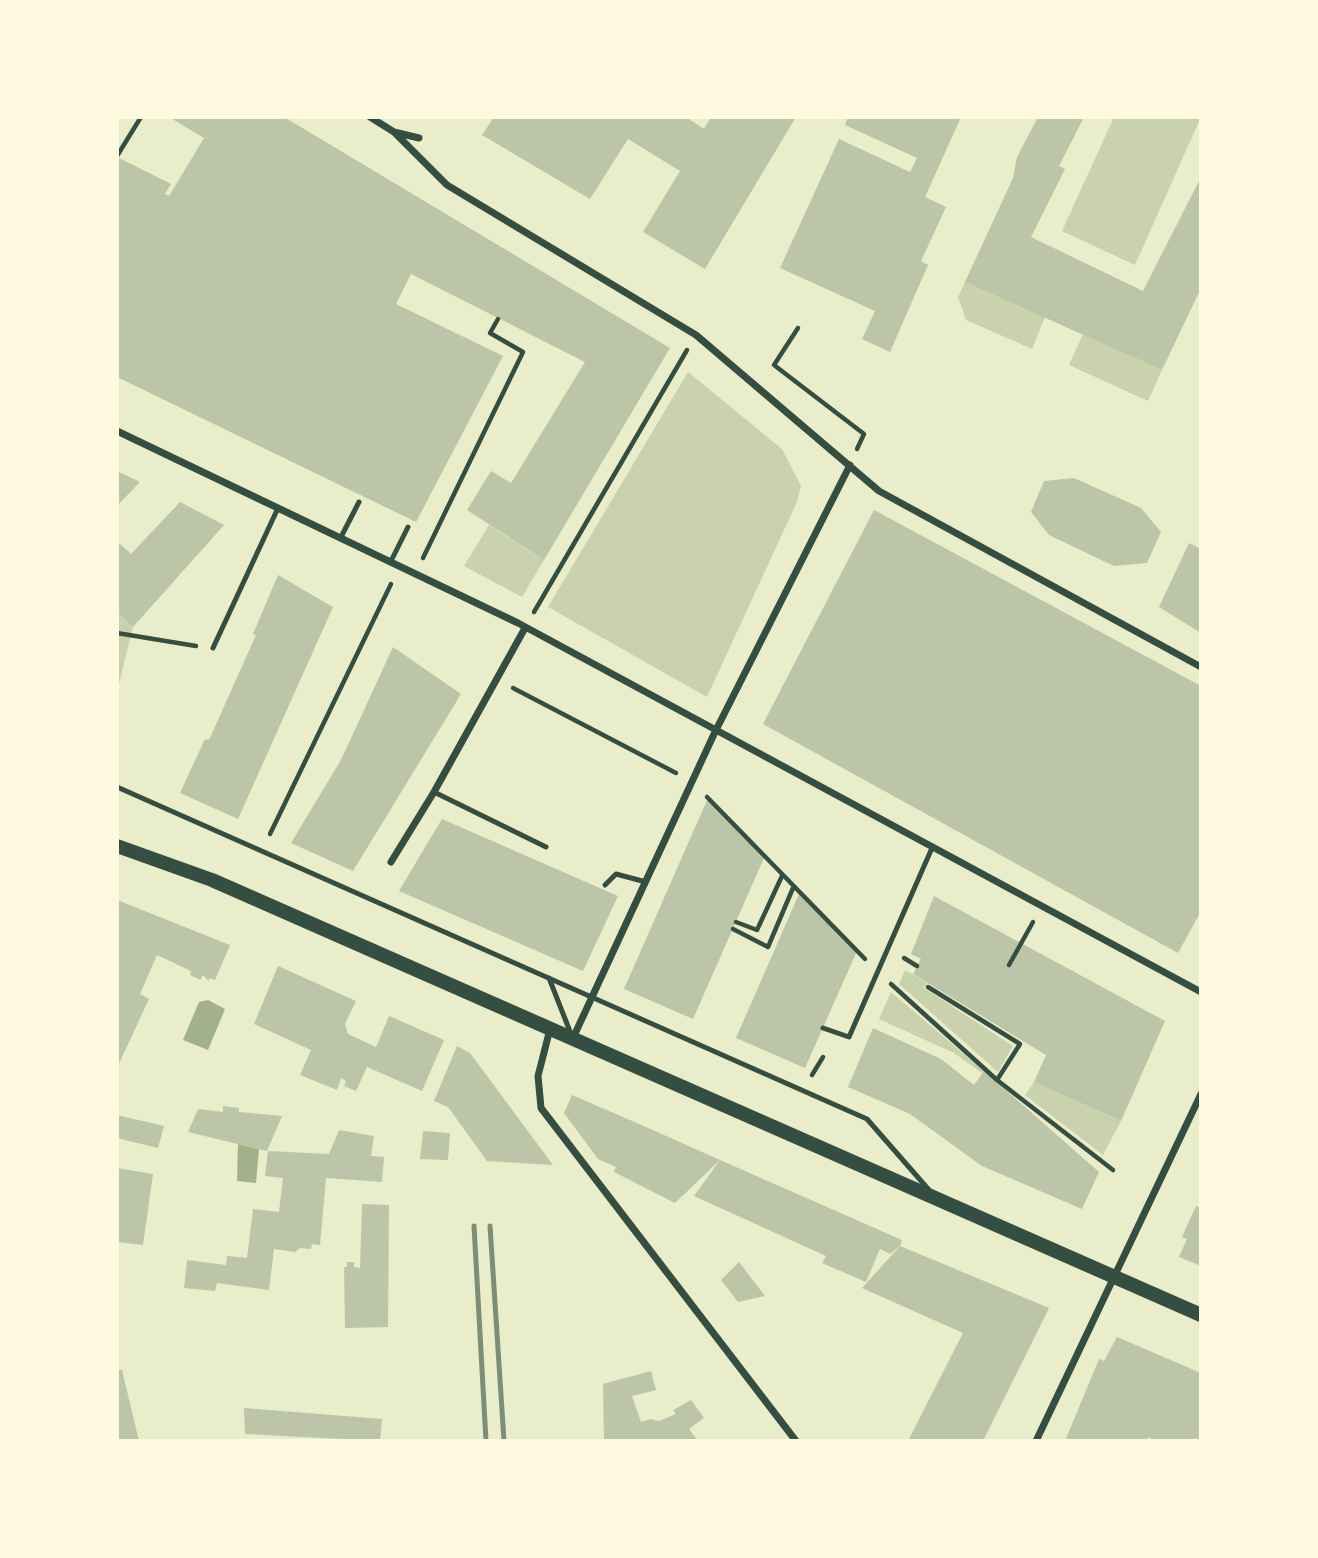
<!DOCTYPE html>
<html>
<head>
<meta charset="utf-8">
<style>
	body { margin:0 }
	#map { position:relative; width:1318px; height:1558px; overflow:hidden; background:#e9edc9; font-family:"Nunito Sans",sans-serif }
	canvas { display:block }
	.frame { position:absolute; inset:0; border:119px solid #fefae0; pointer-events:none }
</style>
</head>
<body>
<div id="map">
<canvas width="1318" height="1558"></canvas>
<div class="frame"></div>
</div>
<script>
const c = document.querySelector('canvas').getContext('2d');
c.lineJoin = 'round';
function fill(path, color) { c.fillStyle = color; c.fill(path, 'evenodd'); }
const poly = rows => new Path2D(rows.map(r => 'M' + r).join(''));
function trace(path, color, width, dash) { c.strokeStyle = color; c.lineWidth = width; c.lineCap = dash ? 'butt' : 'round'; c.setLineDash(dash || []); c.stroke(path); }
fill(poly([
	[1114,117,1201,117,1135,265,1062,231],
	[965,282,1045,317,1032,349,966,320,958,297],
	[1083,334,1162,370,1148,401,1069,365],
	[688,372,782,449,801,486,797,502,707,697,548,607],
	[489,525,544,560,522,597,464,566],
	[117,612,133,627,117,692],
	[905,970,927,983,924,988,1013,1046,998,1072,899,984],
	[891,992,984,1071,982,1073,954,1053,879,1019],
	[1034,1082,1121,1121,1103,1155,1025,1095]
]), '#cad2ad');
fill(poly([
	[208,1000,225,1009,208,1050,183,1040,199,1002],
	[238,1144,259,1149,256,1183,237,1181]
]), '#a3b18a');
fill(poly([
	[169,117,284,117,670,348,544,560,467,510,491,471,511,483,585,362,411,274,396,304,503,356,416,522,117,377,117,157,171,184,165,194,169,196,204,138],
	[494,117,686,117,704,129,711,117,796,117,705,269,643,232,680,171,628,139,590,199,482,135],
	[848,117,961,117,925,197,946,207,921,261,928,265,890,352,862,339,875,311,780,268,839,139,910,172,917,158,845,125],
	[1038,117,1084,117,1059,166,1065,169,1031,237,1143,291,1201,177,1201,288,1162,370,965,282,1013,178,1017,157],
	[117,471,140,482,117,506],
	[1074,478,1141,508,1161,532,1147,563,1114,566,1049,535,1031,512,1044,481],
	[180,502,224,525,133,627,117,612,117,541,131,554],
	[874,510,1201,686,1201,911,1178,953,763,724],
	[1189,543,1201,549,1201,633,1159,607],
	[278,575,333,607,238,819,180,793,205,739,209,740,256,635,253,634],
	[393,647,461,694,353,871,291,843,341,760],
	[708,798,764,858,693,1019,624,989],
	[442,819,618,896,583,971,399,891],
	[799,894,857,951,805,1068,736,1038],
	[934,896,1165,1021,1121,1121,1034,1082,1046,1055,913,974,921,959,911,954],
	[117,900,230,945,215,980,209,978,209,981,203,975,200,980,190,975,191,971,157,955,140,994,149,999,117,1068],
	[278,966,356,1001,345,1024,348,1034,376,1047,389,1016,444,1040,422,1091,367,1067,356,1091,344,1086,346,1081,341,1078,337,1090,300,1075,311,1050,254,1024],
	[873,1028,941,1059,974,1085,984,1071,1099,1172,1082,1209,982,1166,910,1114,848,1087],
	[457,1046,470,1053,553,1165,487,1161,448,1107,434,1101],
	[572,1095,646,1127,720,1160,675,1203,614,1172,616,1167,598,1159,564,1113],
	[223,1106,239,1108,239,1112,282,1116,267,1151,188,1132,198,1109,223,1112],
	[117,1115,164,1126,158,1148,117,1138],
	[339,1130,374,1136,371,1156,384,1157,382,1182,326,1178,320,1245,312,1244,311,1249,300,1248,295,1252,274,1249,269,1290,217,1283,215,1291,184,1288,187,1260,226,1265,227,1256,247,1258,253,1209,279,1212,283,1178,265,1176,268,1151,329,1154],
	[423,1131,450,1133,448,1160,420,1159],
	[720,1160,902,1240,900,1246,1049,1308,983,1441,908,1441,963,1333,862,1288,900,1246,890,1254,880,1249,866,1282,822,1263,826,1256,694,1196],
	[117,1168,153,1174,143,1245,117,1242],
	[362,1204,389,1205,388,1327,345,1328,344,1267,347,1267,347,1262,354,1262,354,1267,360,1268],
	[1196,1206,1201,1208,1201,1266,1179,1257,1187,1239,1182,1237],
	[739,1262,765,1296,738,1302,721,1280],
	[1117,1337,1201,1373,1201,1441,1156,1441,1148,1437,1146,1441,1065,1441,1099,1359,1104,1361],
	[117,1370,122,1370,139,1441,117,1441],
	[651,1371,656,1390,632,1396,641,1422,651,1419,659,1421,676,1414,673,1410,691,1400,704,1418,689,1429,698,1441,604,1441,603,1384],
	[244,1408,382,1419,380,1441,245,1434]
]), '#bcc5a7');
trace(poly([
	[117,156,141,117],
	[798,328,774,365,864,434,857,449],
	[423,558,523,352,490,333,498,319],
	[534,612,687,350],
	[117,633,196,646],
	[513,688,676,773],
	[707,797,865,959],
	[270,834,391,584],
	[736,922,757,930,782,876],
	[733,929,768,947,793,888],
	[904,958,917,966],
	[1009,965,1033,922],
	[891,984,997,1080,1113,1170],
	[928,987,1020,1044,997,1080],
	[812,1075,823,1057]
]), '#344e41', 4.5);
trace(poly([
	[341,537,359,502],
	[391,561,408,527],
	[213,648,278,508],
	[117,787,867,1119,929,1190],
	[434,792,546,847],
	[605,885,616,874,646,882],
	[549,978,571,1034],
	[823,1028,849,1037,932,848]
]), '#344e41', 5);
trace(poly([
	[370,117,394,132,447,185,696,335,879,491,1201,667],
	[394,132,419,138],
	[117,431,518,623,1201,992],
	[391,862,434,792,525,628],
	[550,1029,538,1076,541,1108,796,1441],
	[573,1038,715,732,850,465],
	[1036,1441,1201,1094]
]), '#344e41', 7);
trace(poly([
	[117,846,212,880,1201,1315]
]), '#344e41', 14);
trace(poly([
	[474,1226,486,1441],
	[490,1226,504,1441]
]), '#7c8e77', 5);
</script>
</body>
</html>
